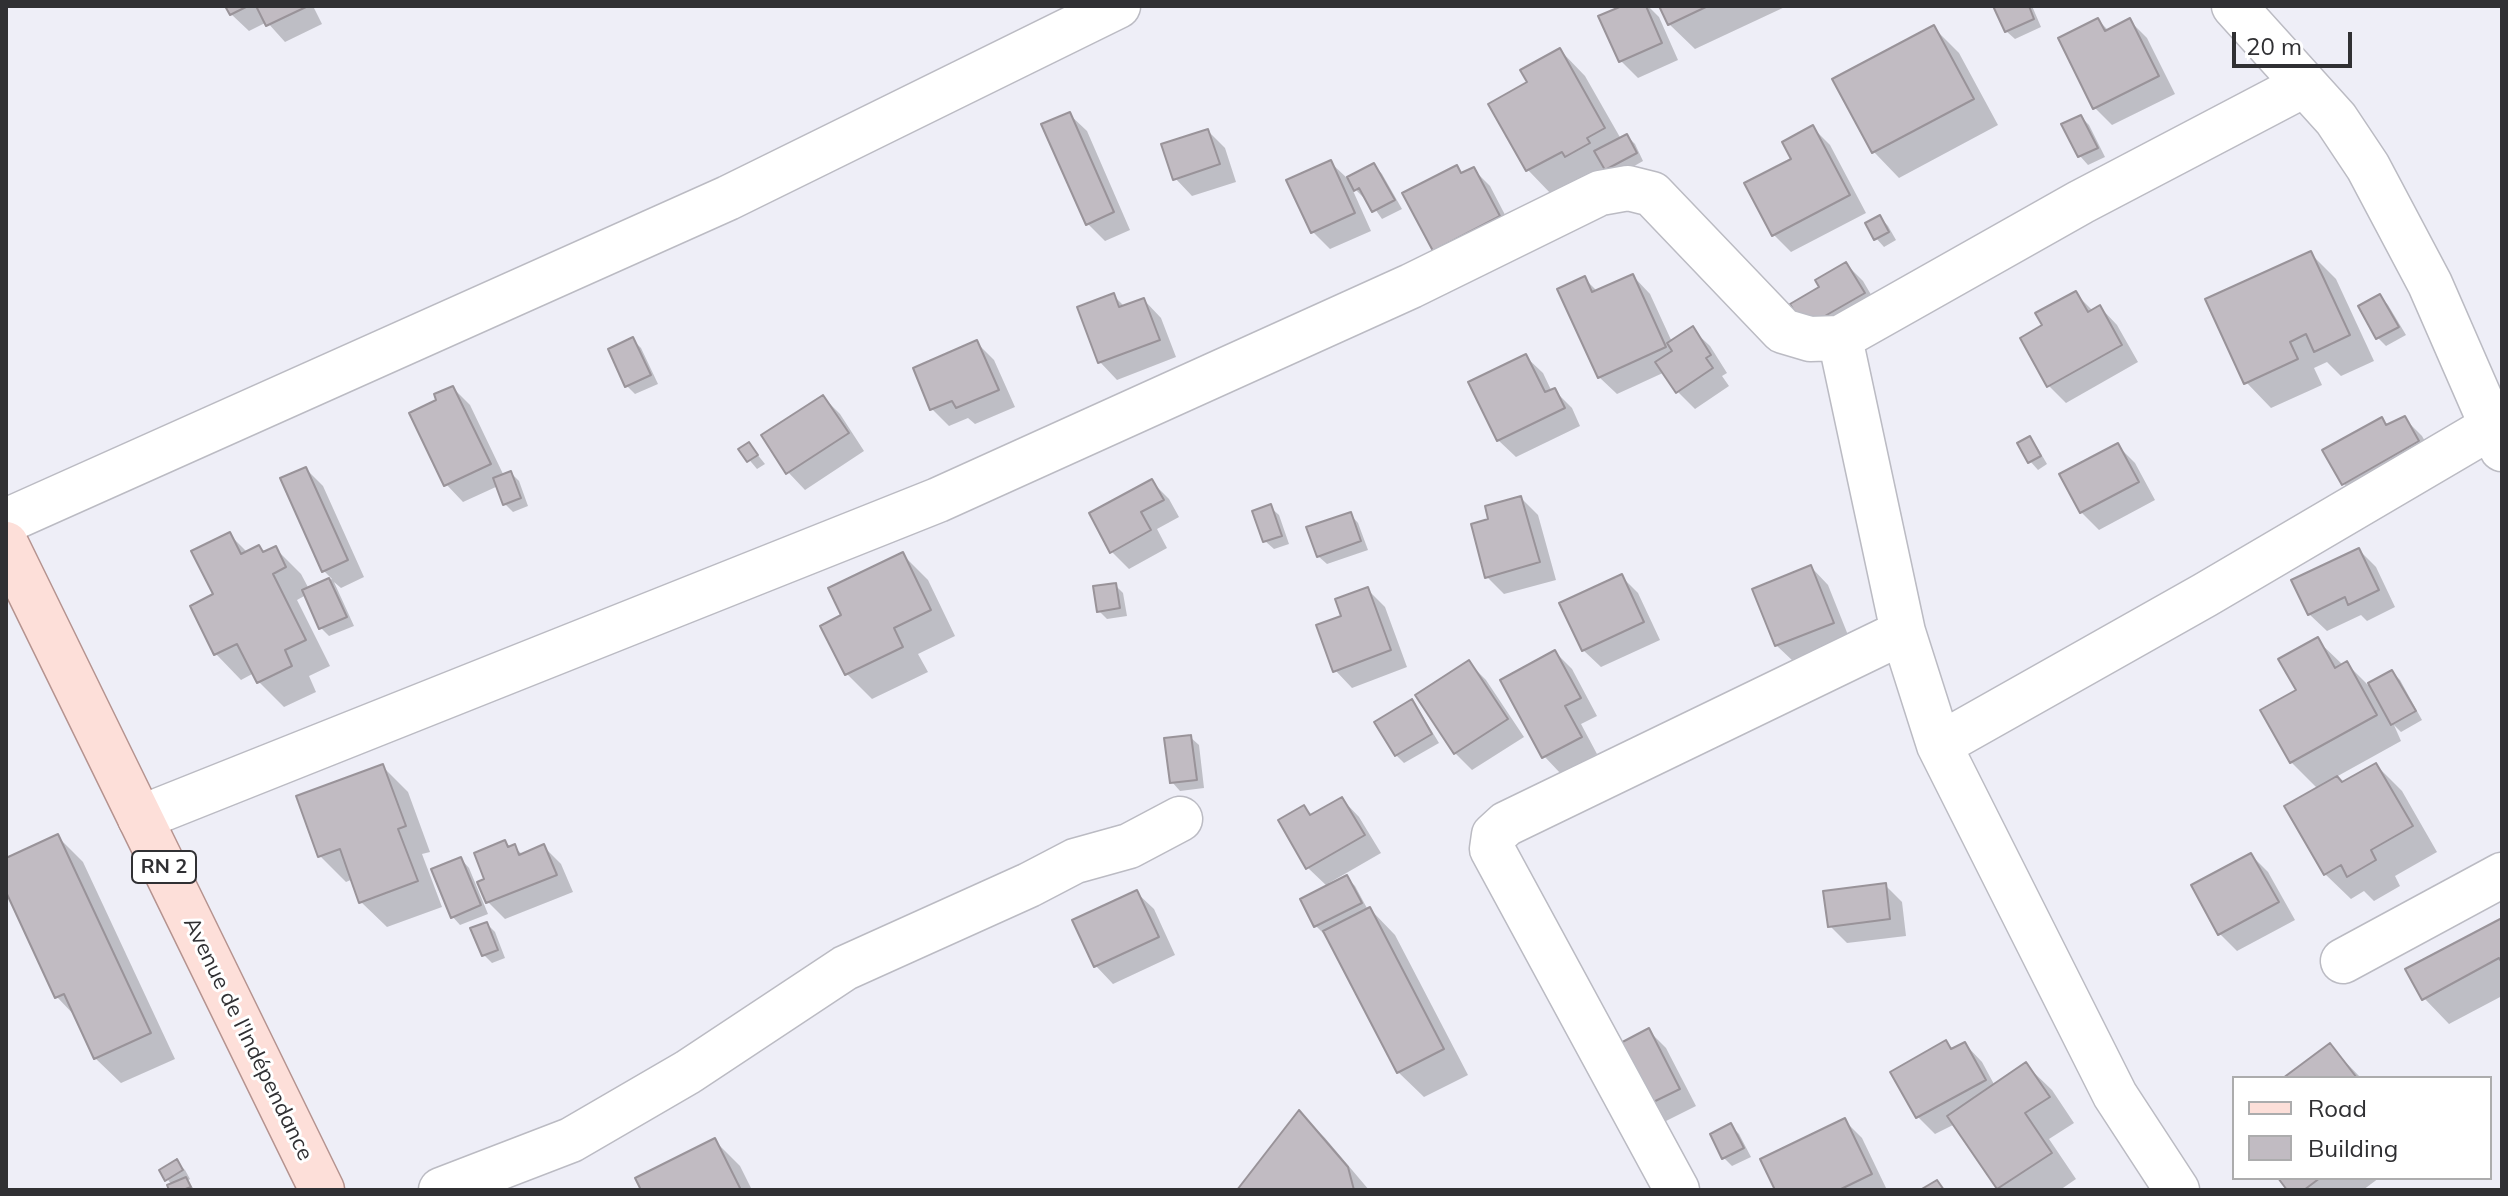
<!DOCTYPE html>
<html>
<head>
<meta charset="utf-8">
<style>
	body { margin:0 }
	#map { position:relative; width:2508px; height:1196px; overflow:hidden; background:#eeeef7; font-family:Mulish,sans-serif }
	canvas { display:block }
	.frame { position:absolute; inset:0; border:8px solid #303033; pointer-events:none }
	.legend { position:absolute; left:2232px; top:1076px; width:260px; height:104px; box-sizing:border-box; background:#fff; border:2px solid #acacad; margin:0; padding:10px 14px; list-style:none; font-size:24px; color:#303033 }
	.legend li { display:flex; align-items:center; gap:16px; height:40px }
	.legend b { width:40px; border:2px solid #acacad }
	.scale { position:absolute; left:2232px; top:32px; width:120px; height:36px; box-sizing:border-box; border:4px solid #303033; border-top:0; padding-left:10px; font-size:24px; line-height:28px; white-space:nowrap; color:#303033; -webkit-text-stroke:6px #fff; paint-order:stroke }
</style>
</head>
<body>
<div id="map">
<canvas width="2508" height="1196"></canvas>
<div class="frame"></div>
<ul class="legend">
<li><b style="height:10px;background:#fddfd9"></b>Road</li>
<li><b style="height:22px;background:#c1bbc2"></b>Building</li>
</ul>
<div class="scale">20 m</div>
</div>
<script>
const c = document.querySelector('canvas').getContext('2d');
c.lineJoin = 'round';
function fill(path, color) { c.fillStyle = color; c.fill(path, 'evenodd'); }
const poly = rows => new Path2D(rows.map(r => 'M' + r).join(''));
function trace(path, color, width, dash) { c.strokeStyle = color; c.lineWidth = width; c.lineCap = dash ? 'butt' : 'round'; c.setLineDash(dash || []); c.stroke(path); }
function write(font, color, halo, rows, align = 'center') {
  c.font = font + ' Mulish,sans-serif'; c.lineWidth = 6; c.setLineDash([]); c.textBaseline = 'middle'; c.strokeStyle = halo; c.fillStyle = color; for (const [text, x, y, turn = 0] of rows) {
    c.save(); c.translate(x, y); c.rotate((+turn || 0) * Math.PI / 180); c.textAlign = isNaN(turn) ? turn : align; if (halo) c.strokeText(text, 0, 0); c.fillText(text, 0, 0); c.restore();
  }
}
fill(poly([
	[227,6,318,6,314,8,322,24,285,42,267,22,249,31,231,14],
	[1627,6,1648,6,1659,17,1678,60,1638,78,1620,60],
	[1661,6,1787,6,1695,49,1669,24],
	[1995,6,2032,6,2041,27,2015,39,2006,31],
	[2098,20,2109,31,2130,21,2147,38,2175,94,2112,125,2095,108],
	[1933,27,1959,53,1998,125,1899,178,1874,152,1834,80],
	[1560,50,1585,76,1621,139,1627,136,1635,144,1643,161,1615,177,1553,196,1528,170,1491,104,1530,82],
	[1069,114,1087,131,1130,230,1105,241,1088,224],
	[2081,117,2089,125,2105,157,2088,165,2080,156,2064,125],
	[1813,128,1830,145,1866,213,1791,252,1774,235,1793,160],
	[1208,131,1225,148,1236,182,1192,196,1175,178],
	[1330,162,1348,179,1374,165,1382,174,1402,209,1382,219,1366,196,1364,198,1350,184,1371,231,1330,249,1313,232],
	[1456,167,1463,174,1473,169,1490,186,1515,234,1434,249],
	[1880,217,1888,226,1896,240,1884,247,1876,238],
	[2311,254,2336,279,2374,361,2341,376,2327,362,2314,368,2322,385,2271,408,2246,382],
	[1846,264,1863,281,1880,310,1823,344,1822,288],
	[1633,276,1650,294,1672,342,1692,329,1710,346,1727,373,1722,376,1729,386,1695,409,1678,392,1665,372,1617,394,1599,377,1585,279,1598,292],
	[2075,293,2093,311,2100,307,2117,325,2138,362,2066,403,2048,385,2045,326],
	[1113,295,1125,307,1144,300,1161,318,1176,357,1117,380,1100,362,1079,308],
	[2380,296,2388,305,2406,335,2386,346,2378,338],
	[633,340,641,348,658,384,635,394,627,386],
	[977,343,994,360,1015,407,975,424,968,418,949,426,932,409],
	[1525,356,1543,373,1552,392,1554,390,1572,408,1580,426,1516,457,1498,440],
	[453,388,470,405,504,476,511,473,519,481,528,506,513,512,505,504,498,486,463,502,446,484,439,401],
	[823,397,840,414,864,451,805,490,788,472],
	[2404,418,2422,436,2435,459,2361,501,2343,483,2382,420,2389,426],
	[2029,438,2037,447,2047,464,2038,470,2030,461],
	[749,444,765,464,757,469,741,450],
	[2117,445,2135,463,2155,500,2099,530,2081,512],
	[306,469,323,486,364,577,341,588,334,582,354,626,329,636,321,628,306,595,297,600,330,666,309,676,316,692,284,707,259,682,254,673,241,680,216,654,193,607,216,595,229,534,248,553,259,547,265,554,276,549,301,574,309,589,332,579,324,571],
	[1152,482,1169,499,1179,517,1157,529,1167,548,1129,569,1112,552],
	[1521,498,1538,515,1556,580,1504,594,1487,577],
	[1270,507,1279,515,1289,544,1274,549,1265,541],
	[1350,514,1358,523,1368,550,1327,564,1318,556],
	[2359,550,2376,567,2395,607,2367,621,2361,615,2327,631,2309,614],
	[902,554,928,580,955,636,918,654,928,672,872,699,847,674,844,616],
	[1811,567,1828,585,1850,640,1794,662,1776,645],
	[1621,576,1638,593,1660,640,1601,667,1583,650],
	[1115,585,1123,593,1127,616,1107,619,1099,611],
	[1367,589,1385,607,1407,667,1352,688,1335,670,1343,617],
	[2317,640,2344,666,2347,664,2368,685,2392,672,2400,680,2422,720,2401,732,2394,725,2401,741,2336,777,2343,784,2376,765,2402,791,2437,852,2395,876,2400,886,2374,901,2364,891,2351,899,2325,874,2318,789,2291,762,2263,711,2298,691],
	[1555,652,1572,669,1597,716,1581,724,1597,754,1561,774,1544,756],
	[1469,663,1486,680,1524,737,1472,770,1455,753],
	[1411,702,1419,710,1439,743,1404,763,1396,755],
	[1190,737,1199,745,1204,788,1180,791,1172,782],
	[382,766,408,792,430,852,422,854,442,907,387,927,361,902,353,879,346,882,320,856],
	[1342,799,1359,817,1381,853,1329,883,1331,886,1347,878,1355,886,1368,910,1370,909,1395,935,1468,1075,1424,1097,1398,1072,1326,933,1324,934,1316,926,1328,887,1308,868,1304,807,1313,816],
	[58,837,83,862,175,1059,121,1083,95,1058,76,1017,57,997,6,887,6,860],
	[505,843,510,848,514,847,523,855,544,847,561,864,573,892,505,919,488,902,487,880],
	[2251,855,2268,872,2295,920,2237,951,2220,934],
	[461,859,469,868,488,914,460,925,452,916],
	[1885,885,1902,902,1906,936,1847,943,1830,926],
	[1136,892,1154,909,1175,955,1113,984,1096,966,1075,921],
	[2502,920,2502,996,2449,1024,2424,998],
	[487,924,495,932,505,958,492,963,484,955],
	[1649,1031,1666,1048,1696,1106,1662,1123,1645,1106],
	[1946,1043,1953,1050,1965,1044,1982,1062,1995,1086,2026,1065,2052,1090,2074,1123,2049,1139,2076,1179,2060,1190,2001,1190,1955,1124,1935,1134,1918,1117],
	[2330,1046,2361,1078,2287,1078],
	[1299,1113,1325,1138,1369,1190,1239,1190],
	[1845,1121,1862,1138,1887,1190,1777,1190],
	[1731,1126,1739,1134,1751,1157,1732,1166,1724,1158],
	[715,1141,740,1166,752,1190,643,1190],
	[176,1162,185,1170,190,1179,187,1181,195,1190,171,1190,172,1185,161,1171],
	[2280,1178,2379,1178,2363,1190,2289,1190]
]), '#0003');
const building = poly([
	[225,6,248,6,230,15,225,6],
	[256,6,306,6,306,7,266,26,256,6],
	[1622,6,1646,6,1662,43,1619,62,1598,16,1622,6],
	[1659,6,1708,6,1668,25,1659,6],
	[1993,6,2029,6,2034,19,2005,32,1993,6],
	[2098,18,2105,31,2130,18,2159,76,2093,109,2058,38,2098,18],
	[1934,25,1974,99,1872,153,1832,79,1934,25],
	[1560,48,1605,128,1587,138,1590,143,1565,157,1562,152,1526,171,1488,104,1527,82,1520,70,1560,48],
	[1070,112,1114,212,1086,225,1041,124,1070,112],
	[2081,115,2098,148,2078,157,2061,124,2081,115],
	[1813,125,1850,195,1772,236,1744,183,1791,159,1782,142,1813,125],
	[1208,129,1220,164,1173,180,1161,144,1208,129],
	[1627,134,1637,153,1605,170,1594,151,1627,134],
	[1331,160,1355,213,1311,233,1286,180,1331,160],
	[1374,163,1395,200,1372,212,1359,188,1354,191,1347,177,1374,163],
	[1457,165,1461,173,1474,167,1500,216,1433,251,1402,193,1457,165],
	[1880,215,1889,232,1874,240,1865,223,1880,215],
	[2311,251,2350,335,2314,352,2306,334,2290,342,2298,359,2244,384,2205,299,2311,251],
	[1846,262,1865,293,1804,328,1790,304,1819,287,1815,280,1846,262],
	[1633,274,1666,347,1598,378,1557,289,1585,276,1592,292,1633,274],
	[2076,291,2088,312,2100,305,2122,345,2047,387,2020,338,2042,325,2035,313,2076,291],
	[1114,293,1119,307,1144,298,1160,340,1098,363,1077,307,1114,293],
	[2380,294,2399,327,2376,339,2358,306,2380,294],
	[1693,326,1711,355,1706,358,1713,368,1676,393,1655,362,1672,351,1667,343,1693,326],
	[633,337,651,375,625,387,608,349,633,337],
	[977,340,999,390,956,408,952,401,930,410,913,368,977,340],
	[1526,354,1545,392,1555,388,1565,408,1497,441,1468,382,1526,354],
	[453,386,491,464,444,486,409,413,436,400,434,394,453,386],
	[823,395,849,433,786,474,761,435,823,395],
	[2405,416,2419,441,2342,485,2322,450,2382,417,2386,425,2405,416],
	[2030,436,2041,456,2028,463,2017,443,2030,436],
	[749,442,758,455,747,462,738,449,749,442],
	[2118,443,2139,482,2080,513,2059,474,2118,443],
	[306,467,348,560,322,572,280,478,306,467],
	[511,471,521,498,503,505,493,478,511,471],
	[1152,479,1164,500,1141,512,1151,530,1110,553,1089,513,1152,479],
	[1521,496,1540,562,1485,578,1471,524,1488,519,1485,506,1521,496],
	[1271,504,1282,536,1263,542,1252,511,1271,504],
	[1351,512,1361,541,1317,557,1306,527,1351,512],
	[230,532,241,554,259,545,263,552,276,546,286,567,273,574,306,640,285,650,292,666,257,683,237,644,214,655,190,606,213,594,191,551,230,532],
	[2359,548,2379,590,2348,605,2345,597,2308,615,2291,580,2359,548],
	[903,552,931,610,894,628,903,647,845,675,820,626,841,615,828,588,903,552],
	[1811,565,1834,623,1775,646,1752,589,1811,565],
	[1622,574,1644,622,1582,651,1559,603,1622,574],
	[329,578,347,617,319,629,302,590,329,578],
	[1116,583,1120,608,1097,612,1093,586,1116,583],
	[1368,587,1391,650,1333,672,1316,625,1341,616,1335,599,1368,587],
	[2318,637,2335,668,2347,661,2377,715,2290,763,2260,710,2296,690,2278,659,2318,637],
	[1555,650,1581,698,1565,706,1582,737,1542,758,1500,680,1555,650],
	[1469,660,1508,719,1454,754,1415,695,1469,660],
	[2392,670,2416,711,2391,725,2368,683,2392,670],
	[1412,699,1432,734,1395,756,1374,722,1412,699],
	[1191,735,1197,780,1170,783,1164,738,1191,735],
	[2376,763,2413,826,2371,850,2376,860,2347,877,2341,865,2324,875,2284,806,2337,776,2342,782,2376,763],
	[383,764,406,826,398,829,418,881,359,903,340,849,318,857,296,796,383,764],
	[1342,797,1365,835,1306,869,1278,820,1304,805,1310,815,1342,797],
	[58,834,151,1033,94,1059,64,994,55,998,6,892,6,858,58,834],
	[505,840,508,847,515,844,519,855,544,844,557,875,486,903,477,882,484,879,474,853,505,840],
	[2251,853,2279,902,2218,935,2191,885,2251,853],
	[461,857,481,905,451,918,431,869,461,857],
	[1347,875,1362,903,1314,927,1300,899,1347,875],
	[1886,883,1890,919,1828,927,1823,891,1886,883],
	[1137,890,1159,937,1094,967,1072,920,1137,890],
	[1370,907,1444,1049,1397,1073,1323,931,1370,907],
	[2502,918,2502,963,2499,958,2422,1000,2405,969,2502,918],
	[487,922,498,950,482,956,470,928,487,922],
	[1649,1028,1680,1089,1643,1107,1613,1047,1649,1028],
	[1946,1040,1951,1049,1965,1042,1986,1080,1916,1118,1890,1072,1946,1040],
	[2330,1043,2357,1078,2283,1078,2330,1043],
	[2026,1062,2050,1097,2025,1113,2052,1153,1997,1189,1947,1116,2026,1062],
	[1299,1110,1348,1167,1354,1190,1237,1190,1299,1110],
	[1845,1118,1872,1174,1839,1190,1775,1190,1760,1159,1845,1118],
	[1731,1123,1744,1148,1722,1159,1710,1134,1731,1123],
	[715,1138,741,1190,641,1190,635,1178,715,1138],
	[177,1159,183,1170,165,1181,159,1170,177,1159],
	[186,1177,191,1187,183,1190,169,1190,167,1185,186,1177],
	[2278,1178,2320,1178,2304,1190,2287,1190,2278,1178],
	[1937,1180,1944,1190,1920,1190,1937,1180]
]);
fill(building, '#c1bbc2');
trace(building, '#999399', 2);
const minor = poly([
	[2234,6,2336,119,2368,167,2430,284,2502,449],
	[1840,338,1903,632,1939,745,2115,1095,2177,1190],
	[6,521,728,198,1118,6],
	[1939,745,2205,595,2491,427],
	[140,818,938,500,1411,286,1600,193,1628,188,1652,194,1783,331,1810,339,1840,338,2081,202,2304,85],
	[2343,961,2502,875],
	[441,1190,571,1140,688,1072,845,968,1029,885,1075,861,1129,846,1180,819],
	[1677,1190,1492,849,1494,835,1506,824,1903,632]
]);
const major = poly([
	[6,544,322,1190]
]);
trace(minor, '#bbbbc3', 47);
trace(major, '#b5938f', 47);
trace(minor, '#fff', 44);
trace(major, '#fddfd9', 44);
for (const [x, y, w] of [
	[164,867,64]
]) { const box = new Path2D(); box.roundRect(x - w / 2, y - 16, w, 32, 6); c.fillStyle = '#fff'; c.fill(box); trace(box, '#303033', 2); }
write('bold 20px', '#303033', null, [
	["RN 2",164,867]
]);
write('22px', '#303033', '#fff', [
	["Avenue de l'Indépendance",248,1039,64]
]);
</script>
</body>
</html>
